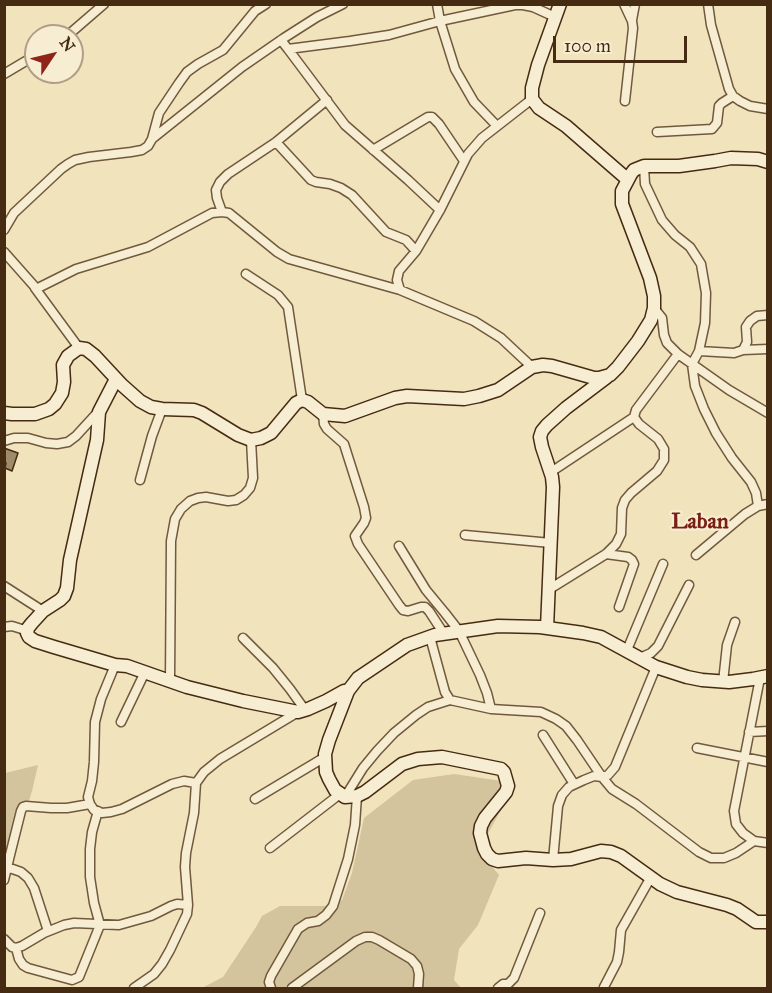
<!DOCTYPE html>
<html>
<head>
<meta charset="utf-8">
<style>
	body { margin:0 }
	#map { position:relative; width:772px; height:993px; overflow:hidden; background:#f1e3bb; font-family:"IM FELL Great Primer",serif }
	canvas { display:block }
	.frame { position:absolute; inset:0; border:6px solid #462b13; pointer-events:none }
	.north { position:absolute; left:24px; top:24px; width:60px; height:60px; box-sizing:border-box; background:#f6edd3; border:2px solid #b09f86; border-radius:50%; rotate:55deg; font-size:16px; font-weight:700; line-height:24px; text-align:center; color:#462b13 }
	.north::after { content:''; display:block; margin:auto; width:21px; height:27px; background:#8f2418; clip-path:polygon(50% 0,100% 100%,50% 72%,0 100%) }
	.scale { position:absolute; left:553px; top:36px; width:134px; height:27px; box-sizing:border-box; border:3px solid #462b13; border-top:0; padding-left:8px; font-size:18px; line-height:21px; white-space:nowrap; color:#462b13; -webkit-text-stroke:4px #f6edd3; paint-order:stroke }
</style>
</head>
<body>
<div id="map">
<canvas width="772" height="993"></canvas>
<div class="frame"></div>
<div class="north">N</div>
<div class="scale">100 m</div>
</div>
<script>
const c = document.querySelector('canvas').getContext('2d');
c.lineJoin = 'round';
function fill(path, color) { c.fillStyle = color; c.fill(path, 'evenodd'); }
const poly = rows => new Path2D(rows.map(r => 'M' + r).join(''));
function trace(path, color, width, dash) { c.strokeStyle = color; c.lineWidth = width; c.lineCap = dash ? 'butt' : 'round'; c.setLineDash(dash || []); c.stroke(path); }
function write(font, color, halo, rows, align = 'center') {
  c.font = font + ' "IM FELL Great Primer",serif'; c.lineWidth = 4.5; c.setLineDash([]); c.textBaseline = 'middle'; c.strokeStyle = halo; c.fillStyle = color; for (const [text, x, y, turn = 0] of rows) {
    c.save(); c.translate(x, y); c.rotate((+turn || 0) * Math.PI / 180); c.textAlign = isNaN(turn) ? turn : align; if (halo) c.strokeText(text, 0, 0); c.fillText(text, 0, 0); c.restore();
  }
}
fill(poly([
	[38,765,32,791,5,881,5,773],
	[454,774,502,781,509,795,484,841,485,854,491,865,499,875,478,925,459,949,454,980,461,988,202,988,223,977,256,927,262,916,280,906,328,906,342,900,352,873,364,818,413,780]
]), '#d4c49e');
const building = poly([
	[4,448,18,453,12,471,5,468,6,463,4,462,4,448]
]);
fill(building, '#9f8b6a');
trace(building, '#462b13', 1.5);
const street = poly([
	[437,4,440,21,455,69,474,102,497,126],
	[624,4,632,21,633,28,625,101],
	[708,4,711,25,729,89,733,96,740,101,750,106,768,109],
	[632,20,635,4],
	[67,36,104,4],
	[281,40,288,49,350,41,389,35,440,21,515,5,523,5,533,7,555,17],
	[288,49,345,125,408,180,440,210],
	[4,74,36,55],
	[657,132,712,129,717,123,719,106,722,103,733,96],
	[152,139,242,67,284,38,317,17,343,4],
	[276,142,311,180,316,182,330,184,341,188,352,195,386,232,406,240,416,251],
	[373,150,428,117,432,117,439,124,464,161],
	[644,166,645,184,662,220,675,235,690,247,701,264,706,293,705,323,699,351,692,364,695,386,704,409,716,433,732,458,751,482,756,493,758,506],
	[222,212,217,198,216,190,220,182,228,174,276,142,327,100],
	[4,230,14,213,61,169,68,164,75,160,89,157,131,152,142,150,148,146,152,139,159,113,179,83,187,72,198,64,223,50,255,11,266,4],
	[4,252,35,287,38,288,76,269,148,247,212,213,222,212,229,213,277,252,289,259,400,290,474,321,501,338,532,367],
	[246,274,278,295,288,307,302,400],
	[35,288,79,348],
	[400,290,397,280,399,271,416,251,440,210,468,154,482,138,532,99],
	[654,308,662,318,664,335,667,343,678,354,729,390,768,413],
	[743,350,768,349],
	[699,351,734,353,743,350,747,342,746,327,750,321,757,316,768,315],
	[323,414,324,424,327,429,344,444,364,507,366,518,364,523,355,536,358,544,399,605,403,610,408,611,421,607,425,607,429,611,444,634],
	[4,441,14,438,28,438,46,443,57,444,68,442,76,436,98,412],
	[551,472,634,417],
	[140,480,152,436,162,409],
	[465,535,551,543],
	[399,546,426,590,445,613,459,631,480,675,487,693,491,709],
	[606,554,628,557,632,560,634,564,619,607],
	[696,555,745,514,758,506,768,504],
	[4,586,43,611],
	[548,590,606,554,616,544,621,534,622,508,625,500,631,493,657,471,664,460,664,449,658,439,639,424,634,417,636,410,678,354],
	[4,627,12,626,28,631],
	[430,637,445,692,450,700,491,709,541,712,556,719,566,726,577,740,602,777,612,789,636,804,699,852,711,858,724,858,736,853,754,841],
	[243,638,273,668,290,689,305,710],
	[627,650,663,564],
	[640,658,651,653,658,646,689,585],
	[115,665,101,699,95,722,94,762,92,781,88,797,90,804,94,810,102,813,111,812,122,809,172,784,184,781,196,783],
	[760,678,734,811,736,824,743,833,754,841,768,843],
	[170,681,171,541,175,519,181,509,190,501,198,498,206,497,228,501,236,500,244,495,250,488,253,478,251,440],
	[723,682,727,645,735,622],
	[121,722,145,672],
	[749,732,768,731],
	[543,735,574,784],
	[697,748,768,762],
	[345,797,363,768,377,751,394,733,416,715,428,707,450,700],
	[255,799,325,757],
	[270,848,340,794],
	[553,860,558,806,562,795,569,787,584,780,594,776,602,777,608,775,615,767,656,667],
	[7,867,21,872,28,878,34,888,48,931],
	[4,880,10,855,21,811,23,807,26,806,51,808,67,808,90,804],
	[4,939,12,947,16,948,22,946,44,933,64,925,74,923,119,925,151,916,171,906,177,904,188,905],
	[16,948,19,959,23,965,28,968,72,980,79,977,100,925,94,903,90,877,90,849,92,832,98,811],
	[604,987,617,962,619,952,621,930,651,877],
	[134,988,154,974,162,964,170,950,187,914,188,905,185,867,186,853,194,813,196,783,204,772,220,759,298,712],
	[271,988,269,982,271,976,298,929,307,923,318,921,326,915,333,906,348,859,355,825,357,796],
	[292,988,356,941,365,937,372,937,379,940,411,959,417,966,419,974,418,988],
	[498,988,503,984,508,984,514,978,540,913]
]);
const secondary = poly([
	[560,4,538,65,532,88,532,99,539,108,566,126,627,179],
	[116,379,99,412,97,440,70,560,67,588,64,596,60,600,43,611,32,623,28,628,27,633,29,637,35,641,54,647,115,665,127,666,187,687,243,701,298,712,308,709,326,701,344,691,348,691],
	[4,413,12,414,35,414,49,409,55,404,62,393,64,382,63,365,68,356,79,348,86,349,95,356,122,385,140,401,151,407,162,409,194,410,202,413,238,435,251,440,261,438,271,433,296,403,302,400,308,402,323,414,345,416,395,398,407,396,464,399,479,396,498,390,532,367,543,365,552,366,594,378,599,378,610,375,618,367,638,341,651,320,654,308,654,296,650,278,622,204,622,191,631,174,634,170,644,166,679,166,715,161,731,158,758,159,768,162],
	[547,628,553,487,552,477,542,447,540,437,542,431,547,425,566,408,607,377],
	[768,676,753,679,729,682,702,680,687,677,656,667,601,637,583,633,540,627,498,626,435,635,407,645,358,678,348,691,329,740,325,754,326,772,329,779,335,790,345,797,357,796,365,792,402,764,418,759,442,757,501,769,504,772,508,786,506,792,485,818,481,826,480,833,484,848,487,854,492,859,498,861,526,858,553,860,571,859,601,851,611,852,621,856,660,884,677,892,727,905,737,909,756,922,768,922]
]);
trace(street, '#71593d', 11);
trace(secondary, '#462b13', 15);
trace(street, '#f6edd3', 8);
trace(secondary, '#f6edd3', 12);
write('bold 22px', '#7a1f14', '#f6edd3', [
	["Laban",700,523]
]);
</script>
</body>
</html>
